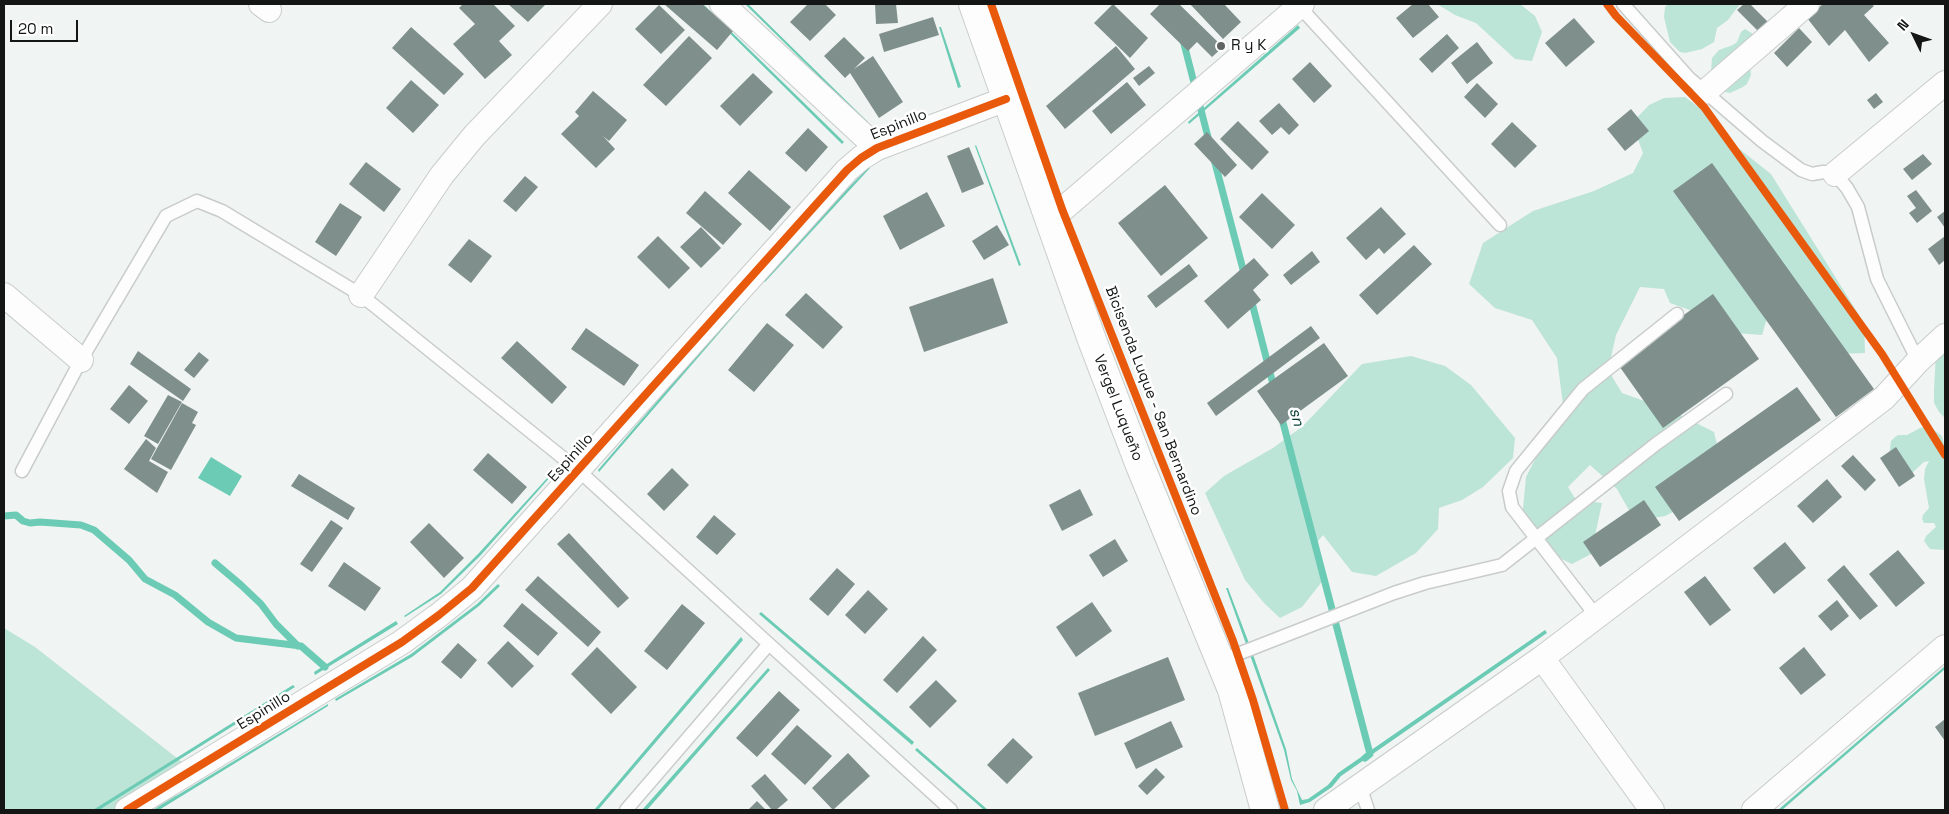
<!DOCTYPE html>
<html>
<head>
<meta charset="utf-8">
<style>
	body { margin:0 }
	#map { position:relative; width:1949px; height:814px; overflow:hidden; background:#f0f4f2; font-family:"Space Grotesk",sans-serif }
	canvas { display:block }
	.frame { position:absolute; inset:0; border:5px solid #131615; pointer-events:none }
	.north { position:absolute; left:1889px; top:10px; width:50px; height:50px; -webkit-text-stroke:4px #fff; paint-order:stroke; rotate:312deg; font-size:14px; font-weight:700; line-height:20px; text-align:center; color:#131615 }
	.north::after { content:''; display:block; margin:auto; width:18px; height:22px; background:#131615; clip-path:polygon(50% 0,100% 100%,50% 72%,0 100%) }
	.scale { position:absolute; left:10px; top:20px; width:68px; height:22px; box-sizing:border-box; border:2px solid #131615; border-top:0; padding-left:6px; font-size:15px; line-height:18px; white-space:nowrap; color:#131615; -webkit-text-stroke:4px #fff; paint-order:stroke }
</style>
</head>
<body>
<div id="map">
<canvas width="1949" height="814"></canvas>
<div class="frame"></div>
<div class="north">N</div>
<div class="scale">20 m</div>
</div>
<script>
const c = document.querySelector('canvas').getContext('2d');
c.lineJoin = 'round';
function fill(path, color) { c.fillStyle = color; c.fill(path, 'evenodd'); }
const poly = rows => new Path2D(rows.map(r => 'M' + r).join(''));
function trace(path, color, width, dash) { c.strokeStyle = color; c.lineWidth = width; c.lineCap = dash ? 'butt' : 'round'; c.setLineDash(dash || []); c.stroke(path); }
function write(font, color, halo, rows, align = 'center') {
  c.font = font + ' "Space Grotesk",sans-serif'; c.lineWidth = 5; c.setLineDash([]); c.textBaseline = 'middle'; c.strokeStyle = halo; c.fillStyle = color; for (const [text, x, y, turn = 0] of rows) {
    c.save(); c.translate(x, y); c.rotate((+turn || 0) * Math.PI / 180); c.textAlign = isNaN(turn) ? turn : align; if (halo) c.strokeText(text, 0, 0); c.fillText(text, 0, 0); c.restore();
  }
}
fill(poly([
	[989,4,994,4,1005,42,1071,226,1235,641,1256,699,1287,810,1281,810,1251,701,1231,642,1058,201],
	[1437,4,1520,4,1535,16,1542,32,1532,61,1515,59,1476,23,1455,15],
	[1668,4,1740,4,1728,20,1717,28,1714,42,1702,49,1685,53,1680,52,1670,42,1664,17,1665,7],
	[1745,29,1758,37,1750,65,1751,75,1747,84,1743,87,1730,93,1725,92,1720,89,1711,72,1712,58,1719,50,1733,45,1737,42,1741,32],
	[1685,97,1708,114,1733,144,1771,174,1864,323,1865,353,1838,354,1769,311,1762,335,1723,332,1704,315,1670,303,1664,289,1640,287,1616,335,1608,370,1622,393,1672,411,1714,432,1721,461,1685,506,1665,516,1635,521,1617,489,1590,465,1568,487,1576,500,1602,503,1591,554,1572,564,1555,556,1522,519,1526,477,1563,405,1557,358,1532,320,1495,308,1469,284,1483,243,1533,211,1594,191,1633,173,1643,153,1632,123,1649,105,1664,98],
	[1945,343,1945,418,1939,412,1934,403,1934,390,1936,352],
	[1411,356,1445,366,1471,385,1515,438,1513,458,1483,487,1462,500,1439,508,1438,529,1416,553,1376,576,1352,572,1323,535,1313,547,1324,579,1302,607,1280,618,1264,603,1245,580,1205,493,1224,476,1273,448,1303,426,1362,364],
	[1925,427,1934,430,1942,436,1945,448,1945,550,1930,549,1924,541,1926,536,1936,527,1934,523,1924,523,1922,519,1923,515,1929,508,1924,479,1925,469,1929,461,1924,462,1912,473,1889,456,1891,441,1894,438,1898,435,1907,435,1920,428],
	[4,628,35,647,182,762,176,799,151,810,4,810]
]), '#bce4d7');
fill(poly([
	[700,4,703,4,844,142,842,144],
	[745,4,748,4,868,122,866,123],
	[1298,25,1300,28,1189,124,1188,122],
	[939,27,941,27,961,87,958,88],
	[976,145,1021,265,1019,266,975,146],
	[869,167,870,168,765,282,763,281,836,200],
	[738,307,740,309,599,472,598,470],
	[211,457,242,476,230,496,198,478],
	[559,465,560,466,481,555,441,594,405,617,404,616,440,592,479,553],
	[498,584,500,586,479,606,412,657,336,701,335,699,411,654,477,604],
	[1226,588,1228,588,1250,646,1286,749,1292,779,1302,800,1308,799,1328,785,1338,773,1545,630,1547,633,1341,776,1332,787,1310,802,1300,805,1297,791,1291,780,1284,750],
	[761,612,914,742,912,745,759,614],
	[396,621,398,624,315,675,314,672],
	[741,637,743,640,598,810,594,810],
	[1945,666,1945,669,1782,810,1778,810],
	[768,668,770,670,647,810,642,810],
	[293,685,295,687,99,810,93,810],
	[328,704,328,706,159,810,153,810],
	[917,748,988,810,984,810,915,750]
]), '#6ccbb5');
trace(poly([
	[1183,40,1209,141],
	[1214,159,1245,277],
	[1251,299,1274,388],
	[1281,415,1370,754,1365,758],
	[4,516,16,515,23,521,30,523,40,522,81,525,94,530,129,560,145,579,175,595,208,622,236,638,301,646,325,667],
	[215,563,241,585,261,604,276,624,298,646]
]), '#6ccbb5', 7);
fill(poly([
	[463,4,493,4,515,26,499,41,512,55,485,79,453,44,475,24,459,8],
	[508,4,546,4,528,22],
	[664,4,702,4,733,31,717,50],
	[808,4,825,4,836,15,810,41,790,22],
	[875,4,896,4,898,23,876,24],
	[1113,4,1148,38,1130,58,1094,23],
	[1160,4,1179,4,1223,47,1212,57,1197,42,1188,51,1150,14],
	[1190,4,1224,4,1241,22,1223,39],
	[1413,4,1428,4,1439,17,1413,38,1396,18],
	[1744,4,1750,4,1768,22,1759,32,1737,10],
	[1823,4,1871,4,1874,6,1864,15,1889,43,1869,62,1845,30,1829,46,1807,18],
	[659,5,685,30,661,54,635,29],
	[933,17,939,35,884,52,879,34],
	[1574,18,1595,42,1566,67,1545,43],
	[411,27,464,74,444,95,392,48],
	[1799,28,1812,42,1787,67,1774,53],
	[1447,34,1459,48,1432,73,1419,59],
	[689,36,712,58,666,106,643,85],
	[844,37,865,58,854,69,873,56,903,102,879,118,850,73,845,78,824,56],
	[1477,42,1493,63,1467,84,1451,63],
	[1116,46,1135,69,1065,129,1046,106],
	[1310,62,1332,86,1314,103,1292,79],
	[1149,66,1155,73,1139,86,1133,78],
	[753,73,773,92,740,126,720,106],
	[411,80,439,105,413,133,386,108],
	[1127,82,1146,105,1111,134,1092,111],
	[1477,83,1498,104,1485,118,1464,97],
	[593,91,627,120,609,141,603,136,615,149,596,168,561,134,579,116,575,112],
	[1876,93,1883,102,1874,109,1867,100],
	[1279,103,1299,125,1289,135,1281,127,1272,135,1259,121],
	[1631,109,1649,131,1625,151,1607,129],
	[1238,121,1269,152,1252,170,1220,139],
	[1512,122,1537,146,1515,168,1491,144],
	[808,128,828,147,806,172,785,153],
	[1207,132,1237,165,1225,177,1194,144],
	[969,147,984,184,962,193,947,156],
	[1923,154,1932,164,1912,180,1903,169],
	[366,162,401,189,384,212,349,184],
	[1712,163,1874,389,1836,417,1673,191],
	[749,170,791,207,770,231,728,193],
	[525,176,538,187,516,212,503,201],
	[1165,185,1208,238,1161,276,1118,223],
	[1916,190,1932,211,1917,223,1909,213,1916,208,1907,196],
	[705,191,742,224,723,245,686,213],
	[927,192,945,226,900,250,883,216],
	[1262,193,1295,225,1272,249,1239,217],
	[340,203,362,217,336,256,315,242],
	[1381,207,1406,234,1384,254,1379,248,1366,260,1346,238],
	[1945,211,1945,228,1937,217],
	[997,225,1009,245,984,260,972,241],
	[701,227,721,248,701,268,680,247],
	[658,236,690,268,669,289,637,257],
	[1945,236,1945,260,1939,265,1928,249],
	[469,239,492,256,471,283,448,265],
	[1414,245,1432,264,1377,315,1359,295],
	[1312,251,1320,262,1291,285,1283,275],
	[1254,258,1269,275,1253,290,1261,300,1228,329,1204,301],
	[1189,264,1198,276,1156,308,1147,296],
	[993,278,1008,323,924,352,909,307],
	[806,293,843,327,823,349,785,315],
	[1713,294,1759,359,1663,428,1617,363],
	[767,323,794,345,754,392,728,370],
	[1311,326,1320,338,1216,416,1207,403],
	[586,328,639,365,624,386,571,349],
	[517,341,567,387,552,404,501,358],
	[1324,343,1348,376,1281,425,1257,391],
	[138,351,191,389,183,401,130,364],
	[199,352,209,360,194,378,184,370],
	[129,385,148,401,129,424,110,409],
	[1797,387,1821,420,1679,521,1655,487],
	[168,395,182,402,158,444,144,436],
	[182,403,198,412,192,423,196,425,171,470,151,459],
	[146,439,156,448,149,461,168,472,157,493,124,469],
	[1896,447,1915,476,1899,487,1880,458],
	[488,453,527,487,512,504,473,470],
	[1853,455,1876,480,1865,491,1841,466],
	[672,468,689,485,664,511,647,494],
	[299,474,355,508,348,520,291,486],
	[1827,479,1842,497,1813,523,1797,506],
	[1080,489,1093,515,1062,531,1049,505],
	[1644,500,1661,525,1600,567,1583,542],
	[714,515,736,534,717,555,696,537],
	[331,520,343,528,312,572,300,564],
	[429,523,464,558,444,578,410,542],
	[569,533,629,598,618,608,557,544],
	[1115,539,1128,561,1103,577,1089,555],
	[1785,542,1806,568,1774,594,1753,568],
	[1898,550,1925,583,1896,607,1869,574],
	[344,562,381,588,365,611,328,586],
	[1844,565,1878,606,1860,620,1827,580],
	[837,568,855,584,828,616,809,599],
	[538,576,601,632,588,647,525,590],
	[1705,576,1731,610,1710,626,1684,592],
	[868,590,888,609,865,634,845,615],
	[1837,600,1849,616,1831,631,1818,616],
	[1092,602,1112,631,1076,657,1056,627],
	[522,603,558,633,538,656,503,626],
	[682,604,705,623,667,670,644,651],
	[923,636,937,650,897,693,883,680],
	[508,641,534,666,512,688,487,663],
	[458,643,477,660,461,679,441,662],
	[597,647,637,687,611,714,571,674],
	[1804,647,1826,675,1801,695,1779,668],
	[1168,657,1185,700,1095,736,1078,693],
	[936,680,957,701,930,728,909,707],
	[779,691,800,710,757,757,736,738],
	[1945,719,1945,741,1935,727],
	[1171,721,1183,747,1136,769,1124,743],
	[797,725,832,756,805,785,771,754],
	[1013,738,1033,757,1007,784,987,765],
	[848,753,870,776,833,810,812,788],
	[1156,768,1165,777,1147,795,1138,786],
	[765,774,788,800,776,810,772,810,751,786],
	[757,801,766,810,748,810]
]), '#7f8f8b');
const service = poly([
	[1297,4,1500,225],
	[1623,4,1689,78,1762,141,1801,170,1812,174,1823,172,1835,174,1847,188,1858,207,1877,279,1918,361],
	[22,471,81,360,166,216,197,201,222,211,361,295,578,470,951,810],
	[1597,617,1512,507,1509,491,1516,471,1583,389,1677,314],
	[1220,661,1394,593,1425,583,1502,565,1656,444,1726,394],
	[1360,786,1368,810],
	[626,810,769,644]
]);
const minor = poly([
	[261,4,269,10],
	[722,4,877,148],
	[1705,92,1807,4],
	[1835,174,1945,83],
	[1049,221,1302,4],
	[4,295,81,360],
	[361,295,442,175,474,136,600,4],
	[1542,658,1652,810],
	[127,810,402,642,439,615,472,588,847,170,861,158,877,148,1006,99],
	[1326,810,1542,658,1884,398,1918,361,1945,336],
	[1754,810,1945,647]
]);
const primary = poly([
	[973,4,1092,340,1139,463,1232,690,1265,810]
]);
trace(service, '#c8ccca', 15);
trace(minor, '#c8ccca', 26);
trace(primary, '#c8ccca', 30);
trace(service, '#fdfdfd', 12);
trace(minor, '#fdfdfd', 24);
trace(primary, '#fdfdfd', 28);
trace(poly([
	[991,4,1062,209,1233,641,1253,700,1285,810],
	[1607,4,1616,16,1704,107,1882,354,1945,455],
	[127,810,402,642,439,615,472,588,847,170,861,158,877,148,1006,99]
]), '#e8590c', 8);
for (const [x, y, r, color] of [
	[1221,46,5,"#606462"]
]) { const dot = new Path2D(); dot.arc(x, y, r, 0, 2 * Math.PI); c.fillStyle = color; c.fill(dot); trace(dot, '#fff', 2); }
write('15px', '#131615', '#fff', [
	["R y K",1231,46]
], 'left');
write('15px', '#131615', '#fff', [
	["Espinillo",899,125,-22],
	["Bicisenda Luque - San Bernardino",1153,401,69],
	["Vergel Luqueño",1118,408,69],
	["Espinillo",571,458,-48],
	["Espinillo",264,711,-32]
]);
write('italic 16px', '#003c30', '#fff', [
	["sn",1296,417,75]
]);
</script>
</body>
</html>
